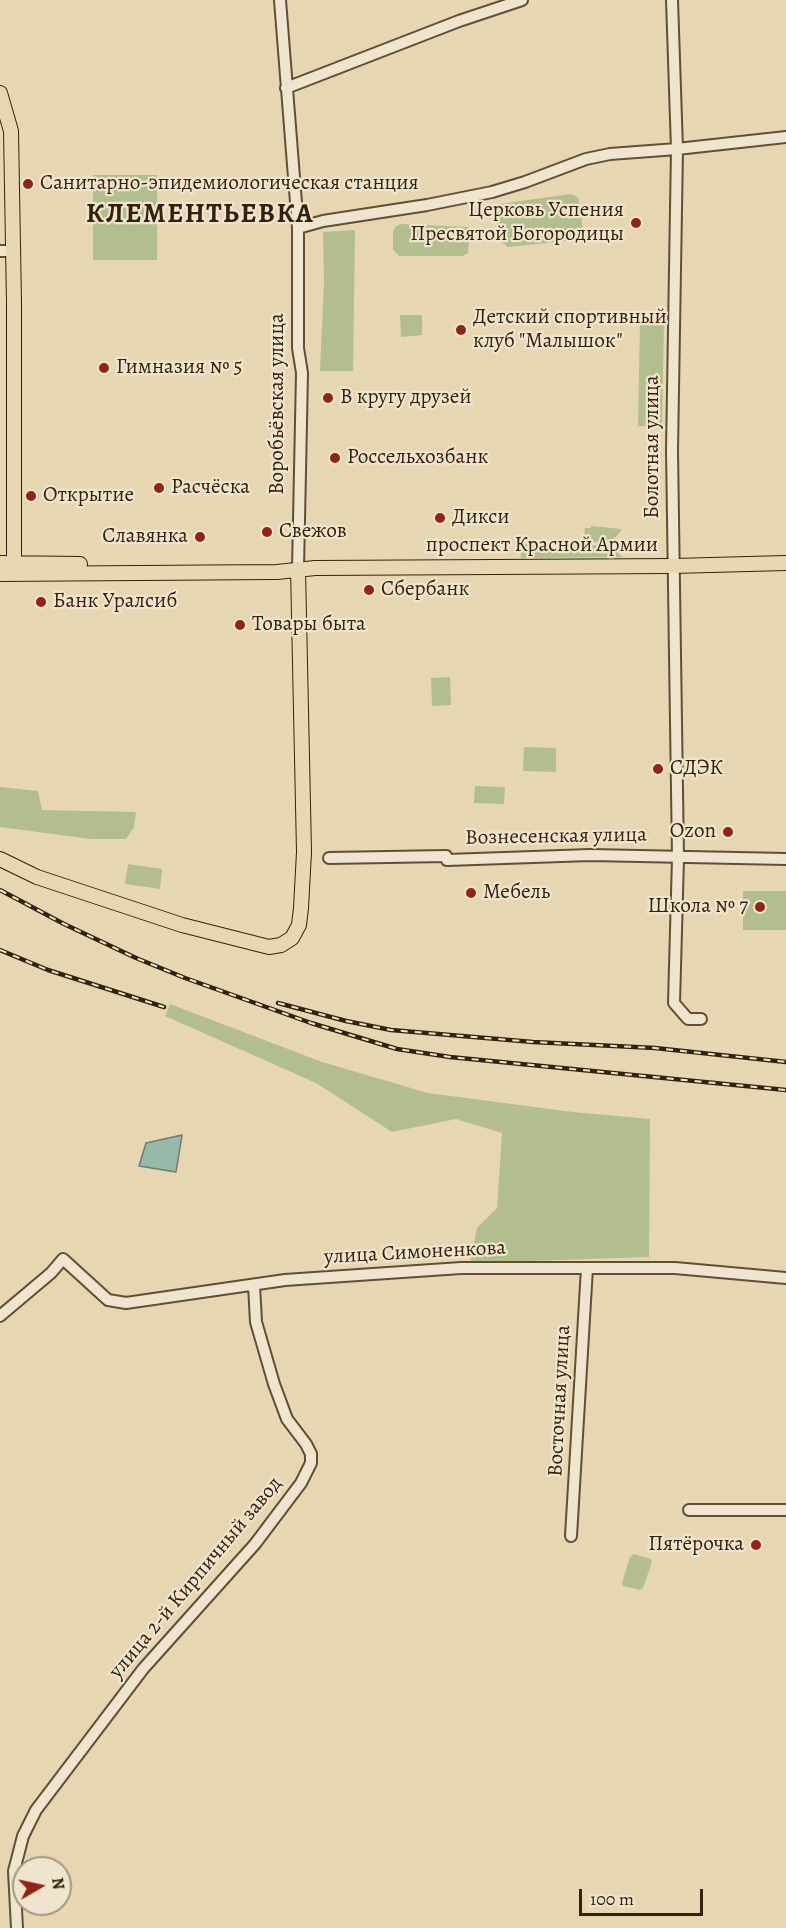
<!DOCTYPE html>
<html>
<head>
<meta charset="utf-8">
<style>
	body { margin:0 }
	#map { position:relative; width:786px; height:1928px; overflow:hidden; background:#e7d6b2; font-family:Alegreya,serif }
	canvas { display:block }
	.north { position:absolute; left:12px; top:1856px; width:60px; height:60px; box-sizing:border-box; background:#efe4cd; border:2px solid #a4967f; border-radius:50%; rotate:81deg; font-size:16px; font-weight:700; line-height:24px; text-align:center; color:#33220b }
	.north::after { content:''; display:block; margin:auto; width:21px; height:27px; background:#8f2418; clip-path:polygon(50% 0,100% 100%,50% 72%,0 100%) }
	.scale { position:absolute; left:579px; top:1889px; width:124px; height:27px; box-sizing:border-box; border:3px solid #33220b; border-top:0; padding-left:8px; font-size:18px; line-height:21px; white-space:nowrap; color:#33220b; -webkit-text-stroke:4px #efe4cd; paint-order:stroke }
</style>
</head>
<body>
<div id="map">
<canvas width="786" height="1928"></canvas>
<div class="north">N</div>
<div class="scale">100 m</div>
</div>
<script>
const c = document.querySelector('canvas').getContext('2d');
c.lineJoin = 'round';
function fill(path, color) { c.fillStyle = color; c.fill(path, 'evenodd'); }
const poly = rows => new Path2D(rows.map(r => 'M' + r).join(''));
function trace(path, color, width, dash) { c.strokeStyle = color; c.lineWidth = width; c.lineCap = dash ? 'butt' : 'round'; c.setLineDash(dash || []); c.stroke(path); }
function write(font, color, halo, rows, align = 'center') {
  c.font = font + ' Alegreya,serif'; c.lineWidth = 4.5; c.setLineDash([]); c.textBaseline = 'middle'; c.strokeStyle = halo; c.fillStyle = color; for (const [text, x, y, turn = 0] of rows) {
    c.save(); c.translate(x, y); c.rotate((+turn || 0) * Math.PI / 180); c.textAlign = isNaN(turn) ? turn : align; if (halo) c.strokeText(text, 0, 0); c.fillText(text, 0, 0); c.restore();
  }
}
fill(poly([
	[93,175,157,175,157,260,93,260],
	[571,194,576,196,579,200,583,231,581,236,576,240,508,247,500,241,497,208,499,204],
	[401,224,468,227,470,231,468,253,463,256,399,256,393,249,393,231,396,226],
	[355,230,353,371,320,371,324,282,323,232],
	[400,315,422,315,422,335,401,337],
	[640,323,664,323,662,427,638,426],
	[591,526,621,529,621,531,610,543,591,542,584,535,585,528,591,528],
	[520,544,549,544,554,550,561,550,566,545,574,545,578,549,584,550,590,545,613,546,622,557,521,558],
	[450,677,451,705,432,706,431,678],
	[524,747,556,748,556,772,523,771],
	[475,786,505,787,504,804,474,803],
	[0,787,38,791,42,810,136,812,134,827,126,839,91,839,0,827],
	[128,864,162,869,160,889,125,884],
	[743,891,786,891,786,930,743,930],
	[170,1004,322,1062,428,1093,573,1112,650,1119,649,1257,470,1263,477,1228,497,1208,502,1133,456,1119,392,1132,316,1083,165,1016],
	[634,1554,651,1559,652,1562,643,1588,640,1590,623,1586,622,1583,630,1557]
]), '#b3be8e');
const water = poly([
	[182,1135,176,1172,139,1166,146,1143,182,1135]
]);
fill(water, '#97b9aa');
trace(water, '#6f7d6a', 1.5);
const minor = poly([
	[280,0,298,228,298,348,302,373,298,569],
	[672,0,677,149,672,450,678,858,674,1003,688,1019,701,1019],
	[286,88,459,21,522,0],
	[298,228,323,221,427,205,492,192,525,182,586,159,610,154,677,149,786,137],
	[0,251,13,251],
	[329,858,446,856,447,860,590,855,786,859],
	[0,1316,51,1273,63,1259,108,1300,126,1303,285,1280,461,1268,675,1268,786,1278],
	[689,1510,786,1510],
	[571,1536,587,1268],
	[17,1928,14,1871,23,1836,36,1810,143,1669,255,1544,301,1483,311,1463,311,1454,306,1444,287,1419,274,1384,256,1322,254,1285]
]);
const major = poly([
	[0,93,11,131,14,303,14,563],
	[0,563,80,564],
	[0,574,277,572,315,568,673,566,786,563],
	[0,859,37,877,182,925,269,947,281,945,292,938,299,925,301,908,304,852,298,569]
]);
trace(minor, '#604f35', 14);
trace(major, '#33220b', 16);
trace(minor, '#efe4cd', 10);
trace(major, '#e7d6b2', 14);
const rail = poly([
	[0,890,64,924,136,958,185,978,311,1023,397,1049,450,1057,786,1090],
	[0,950,48,970,164,1007],
	[278,1003,346,1021,391,1030,533,1042,655,1048,786,1062]
]);
trace(rail, '#33220b', 4.5);
trace(rail, '#efe4cd', 2, [7]);
for (const [x, y, r, color] of [
	[28,184,6,"#8f2418"],
	[636,223,6,"#8f2418"],
	[461,330,6,"#8f2418"],
	[104,368,6,"#8f2418"],
	[328,398,6,"#8f2418"],
	[335,458,6,"#8f2418"],
	[159,488,6,"#8f2418"],
	[31,496,6,"#8f2418"],
	[440,518,6,"#8f2418"],
	[267,532,6,"#8f2418"],
	[200,537,6,"#8f2418"],
	[369,590,6,"#8f2418"],
	[41,602,6,"#8f2418"],
	[240,625,6,"#8f2418"],
	[658,769,6,"#8f2418"],
	[728,832,6,"#8f2418"],
	[471,893,6,"#8f2418"],
	[760,907,6,"#8f2418"],
	[756,1545,6,"#8f2418"]
]) { const dot = new Path2D(); dot.arc(x, y, r, 0, 2 * Math.PI); c.fillStyle = color; c.fill(dot); trace(dot, '#efe4cd', 2); }
write('21px', '#33220b', '#efe4cd', [
	["Санитарно-эпидемиологическая станция",40,184],
	["Церковь Успения",624,211,"right"],
	["Пресвятой Богородицы",624,235,"right"],
	["Детский спортивный",473,318],
	["клуб \"Малышок\"",473,342],
	["Гимназия № 5",116,368],
	["В кругу друзей",340,398],
	["Россельхозбанк",347,458],
	["Расчёска",171,488],
	["Открытие",43,496],
	["Дикси",452,518],
	["Свежов",279,532],
	["Славянка",188,537,"right"],
	["Сбербанк",381,590],
	["Банк Уралсиб",53,602],
	["Товары быта",252,625],
	["СДЭК",670,769],
	["Ozon",716,832,"right"],
	["Мебель",483,893],
	["Школа № 7",748,907,"right"],
	["Пятёрочка",744,1545,"right"]
], 'left');
write('21px', '#33220b', '#efe4cd', [
	["Воробьёвская улица",278,404,-90],
	["Болотная улица",653,447,-90],
	["проспект Красной Армии",542,546],
	["Вознесенская улица",556,837,-1],
	["улица Симоненкова",415,1253,-3],
	["Восточная улица",560,1401,-87],
	["улица 2-й Кирпичный завод",196,1578,-50]
]);
c.letterSpacing = '1.5px';
write('bold 27px', '#33220b', '#efe4cd', [
	["КЛЕМЕНТЬЕВКА",200,215]
]);
c.letterSpacing = '0px';
</script>
</body>
</html>
